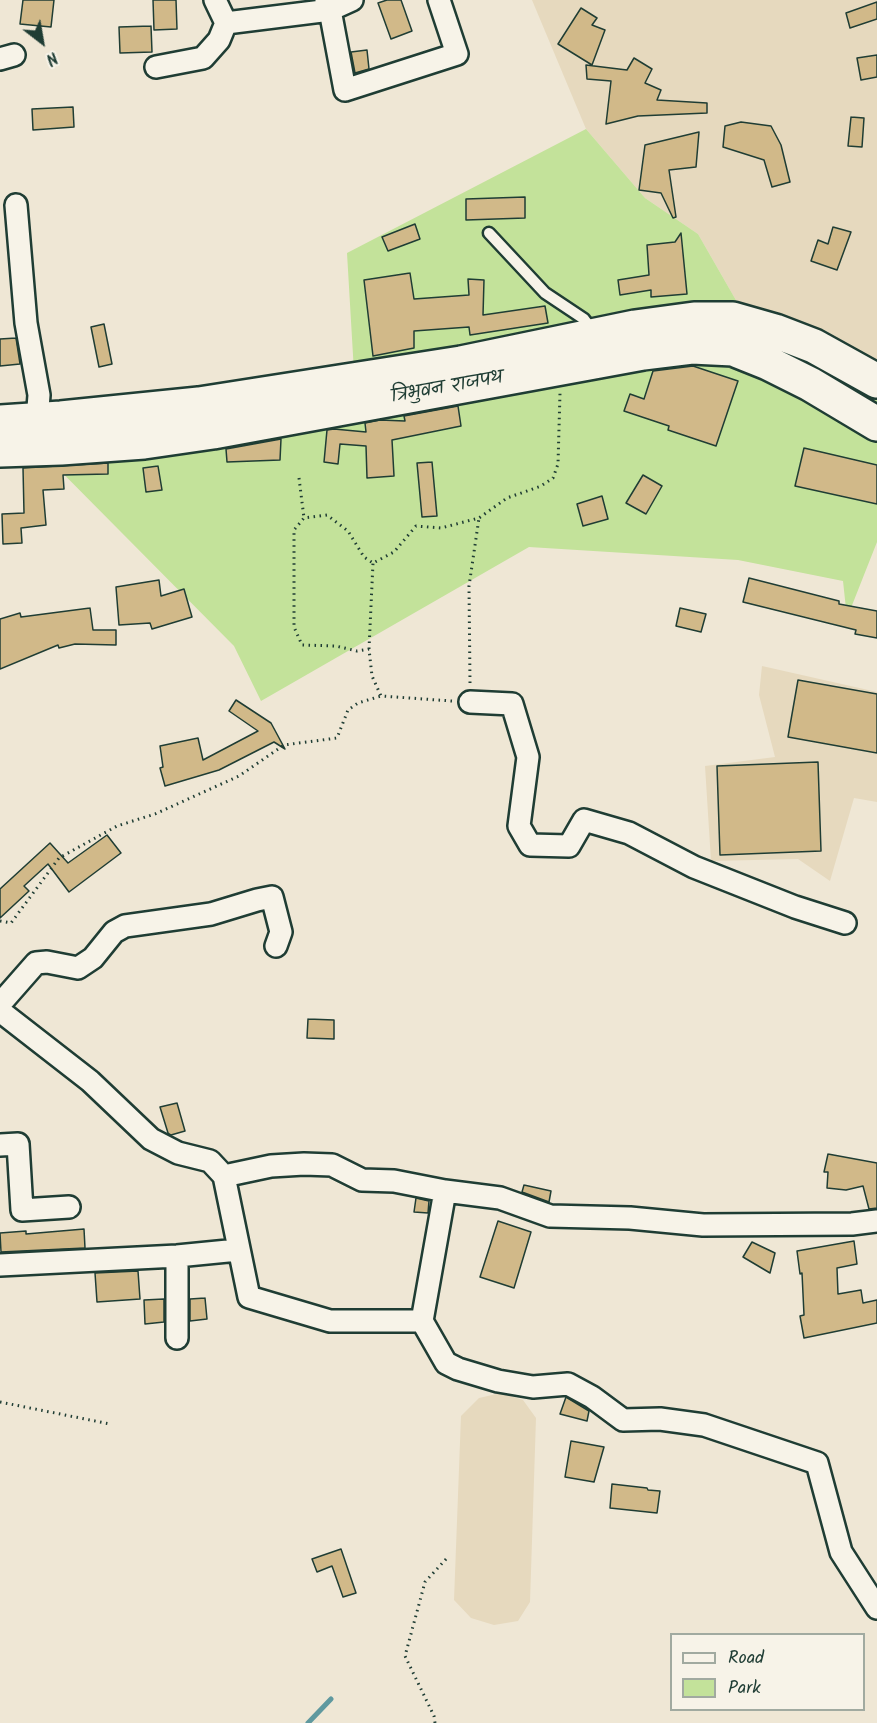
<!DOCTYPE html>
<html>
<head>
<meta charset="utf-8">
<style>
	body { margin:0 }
	#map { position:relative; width:877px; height:1723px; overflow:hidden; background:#efe7d5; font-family:Kalam,sans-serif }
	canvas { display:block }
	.legend { position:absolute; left:670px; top:1633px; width:195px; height:78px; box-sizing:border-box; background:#f7f3e8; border:2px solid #a1aaa0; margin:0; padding:8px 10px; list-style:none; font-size:18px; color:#1f3d34 }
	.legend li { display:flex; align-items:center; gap:12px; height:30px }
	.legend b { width:30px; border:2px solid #a1aaa0 }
	.north { position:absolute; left:12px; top:12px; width:60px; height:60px; -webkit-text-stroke:4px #f7f3e8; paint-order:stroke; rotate:149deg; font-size:16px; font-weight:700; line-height:24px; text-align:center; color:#1f3d34 }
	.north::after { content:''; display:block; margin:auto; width:21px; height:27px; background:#1f3d34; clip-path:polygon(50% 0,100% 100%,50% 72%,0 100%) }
</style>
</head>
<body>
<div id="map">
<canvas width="877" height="1723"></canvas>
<ul class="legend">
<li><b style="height:8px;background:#f7f3e8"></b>Road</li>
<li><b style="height:16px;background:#c3e29a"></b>Park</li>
</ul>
<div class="north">N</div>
</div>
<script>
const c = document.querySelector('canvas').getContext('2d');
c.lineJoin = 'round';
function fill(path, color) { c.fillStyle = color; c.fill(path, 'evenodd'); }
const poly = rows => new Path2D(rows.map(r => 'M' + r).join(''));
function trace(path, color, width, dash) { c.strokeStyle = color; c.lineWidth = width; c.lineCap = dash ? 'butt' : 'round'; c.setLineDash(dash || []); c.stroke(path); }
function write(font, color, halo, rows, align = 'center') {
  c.font = font + ' Kalam,"Playpen Sans Deva",sans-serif'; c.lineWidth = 6; c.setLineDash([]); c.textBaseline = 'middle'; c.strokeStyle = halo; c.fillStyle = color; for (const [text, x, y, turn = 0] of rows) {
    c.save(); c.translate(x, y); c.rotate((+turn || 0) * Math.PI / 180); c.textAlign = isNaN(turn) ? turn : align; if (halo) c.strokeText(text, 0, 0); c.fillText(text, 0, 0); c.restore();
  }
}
fill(poly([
	[532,0,877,0,877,370,797,322,737,302,698,234,645,198,586,129],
	[762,666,877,692,877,802,854,798,830,881,798,859,711,861,705,766,775,757,759,695],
	[501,1393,523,1400,536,1418,530,1602,518,1621,494,1625,471,1618,454,1600,461,1416,479,1398]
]), '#e6d9be');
fill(poly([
	[586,129,645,198,698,234,737,302,797,322,877,370,877,542,847,618,843,581,738,560,529,547,261,701,234,646,7,417,354,372,347,253]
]), '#c3e29a');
trace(poly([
	[308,1723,331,1699]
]), '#5f999f', 5);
const building = poly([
	[23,0,54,0,51,27,20,24,23,0],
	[153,0,176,0,177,29,154,30,153,0],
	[387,0,401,0,412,31,391,39,378,3,387,0],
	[877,2,877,19,850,28,846,13,877,2],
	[581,8,597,18,592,25,605,30,592,65,558,44,581,8],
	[151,26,152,52,120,53,119,27,151,26],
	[367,50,369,69,355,73,351,52,367,50],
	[877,55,877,77,861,80,857,58,877,55],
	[634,58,652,69,645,83,661,90,657,100,707,103,707,113,638,116,606,124,611,81,587,79,586,65,627,70,634,58],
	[73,107,74,127,33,130,32,109,73,107],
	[851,117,864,118,862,147,848,146,851,117],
	[741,122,771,126,781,145,790,182,772,187,764,160,723,147,725,126,741,122],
	[699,132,696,167,669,170,676,217,673,218,661,193,639,190,645,145,699,132],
	[525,197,525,218,466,220,466,199,525,197],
	[415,224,420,239,388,251,382,237,415,224],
	[833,227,851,232,837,270,811,261,818,240,828,244,833,227],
	[681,233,687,294,651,297,651,290,620,295,618,280,649,275,647,245,675,242,681,233],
	[410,273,414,299,469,295,468,279,484,280,483,315,545,306,548,323,470,335,469,327,414,331,414,348,373,356,364,280,410,273],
	[104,324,112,364,99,367,91,327,104,324],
	[16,338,20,364,0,366,0,339,16,338],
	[693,366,738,381,716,446,668,430,669,426,624,411,630,394,644,399,653,371,693,366],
	[458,406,461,426,392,440,394,476,367,478,366,446,340,444,338,464,324,462,327,430,334,429,366,432,365,423,380,420,405,421,404,416,458,406],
	[281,439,280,460,227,462,226,449,281,439],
	[804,448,877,465,877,504,795,486,804,448],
	[432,462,437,516,422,517,417,463,432,462],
	[108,463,108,474,63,475,64,489,43,490,46,525,21,528,22,543,3,544,2,514,24,513,23,468,108,463],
	[158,466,162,490,146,492,143,468,158,466],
	[643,475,662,486,646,514,626,503,643,475],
	[602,496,608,519,583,526,577,504,602,496],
	[749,578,839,601,839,604,877,611,877,638,855,634,856,630,743,602,749,578],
	[159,580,161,596,184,589,192,617,152,629,150,623,119,625,116,587,159,580],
	[90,608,93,630,116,630,116,645,75,644,59,648,58,645,0,669,0,619,20,613,21,617,90,608],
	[680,608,706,614,701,632,676,626,680,608],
	[798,680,877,694,877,753,788,737,798,680],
	[236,700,271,723,285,749,274,742,219,770,165,786,160,768,163,767,160,746,198,738,203,760,258,731,229,711,236,700],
	[818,762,821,851,720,855,717,766,818,762],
	[107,835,121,853,69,892,48,864,24,886,29,891,0,918,0,889,50,843,68,863,107,835],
	[308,1019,334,1020,334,1039,307,1038,308,1019],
	[177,1103,185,1131,171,1135,168,1133,160,1107,177,1103],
	[828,1154,877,1163,877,1208,869,1209,863,1186,846,1190,827,1188,828,1172,824,1172,828,1154],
	[524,1185,551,1191,549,1202,522,1192,524,1185],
	[416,1198,429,1201,428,1213,414,1212,416,1198],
	[498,1221,531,1232,514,1288,480,1277,498,1221],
	[84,1229,85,1248,1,1252,0,1233,26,1231,26,1234,84,1229],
	[854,1241,857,1264,837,1268,838,1294,861,1290,863,1303,877,1300,877,1323,804,1338,800,1316,804,1315,802,1273,800,1274,797,1251,854,1241],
	[752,1242,775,1253,770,1273,743,1257,752,1242],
	[138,1271,140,1299,97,1302,95,1273,138,1271],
	[205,1298,207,1319,190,1321,190,1299,205,1298],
	[164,1299,164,1322,145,1324,144,1300,164,1299],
	[566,1397,589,1411,587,1421,560,1414,566,1397],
	[571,1441,604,1447,594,1482,565,1477,571,1441],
	[612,1484,647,1488,648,1490,660,1491,657,1513,610,1508,612,1484],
	[341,1549,356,1593,343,1597,332,1566,317,1572,312,1559,341,1549]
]);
fill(building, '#d1b989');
trace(building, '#1f3d34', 1.5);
const service = poly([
	[489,233,545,293,584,319,593,331]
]);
const minor = poly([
	[215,0,226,23,330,10,326,0],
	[352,0,330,10,345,90,457,54,439,0],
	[0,59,14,55],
	[156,67,203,58,219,40,226,23],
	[16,205,26,323,39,395,37,421],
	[470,702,512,704,528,757,519,826,530,845,569,846,584,820,629,833,694,867,795,907,845,923],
	[0,1004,36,963,47,962,78,968,93,958,114,932,125,926,211,914,257,900,272,897,281,932,276,946],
	[0,1011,90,1081,151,1139,178,1153,210,1161,224,1176,249,1297,330,1321,422,1321,446,1363,458,1369,498,1381,533,1387,568,1384,592,1397,623,1420,660,1419,704,1425,817,1463,841,1552,877,1608],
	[0,1145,18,1144,22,1210,69,1207],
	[224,1176,271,1166,304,1164,332,1165,362,1180,394,1181,445,1191],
	[177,1256,177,1338],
	[0,1265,177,1256,238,1250],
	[422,1321,445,1191,500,1198,550,1216,630,1218,703,1225,852,1224,877,1221]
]);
const trunk = poly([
	[0,422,61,418,199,404,461,363,635,327,694,319,733,319,775,331,814,346,877,381],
	[0,450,61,448,144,442,213,432,643,353,692,347,733,349,768,363,810,384,877,424]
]);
trace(service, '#1f3d34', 15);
trace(minor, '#1f3d34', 26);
trace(trunk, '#1f3d34', 38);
trace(poly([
	[299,478,304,518],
	[369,649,373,563],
	[470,683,469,586,479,518],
	[452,701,381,696,372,676,369,649,357,651,336,646,302,645,294,627,294,530,304,518,327,515,348,531,364,557,373,563,394,552,416,526,441,528,479,518,507,498,541,486,553,478,558,464,560,393],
	[0,921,11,923,59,858,117,826,155,814,239,776,284,745,337,738,348,710,358,703,381,696],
	[0,1402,110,1424],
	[435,1723,434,1716,405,1656,425,1582,447,1558]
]), '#1f3d34', 3, [1.5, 4.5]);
trace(service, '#f7f3e8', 10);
trace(minor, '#f7f3e8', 21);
trace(trunk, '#f7f3e8', 33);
write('20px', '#1f3d34', '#f7f3e8', [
	["त्रिभुवन राजपथ",447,389,-10]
]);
</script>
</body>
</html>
